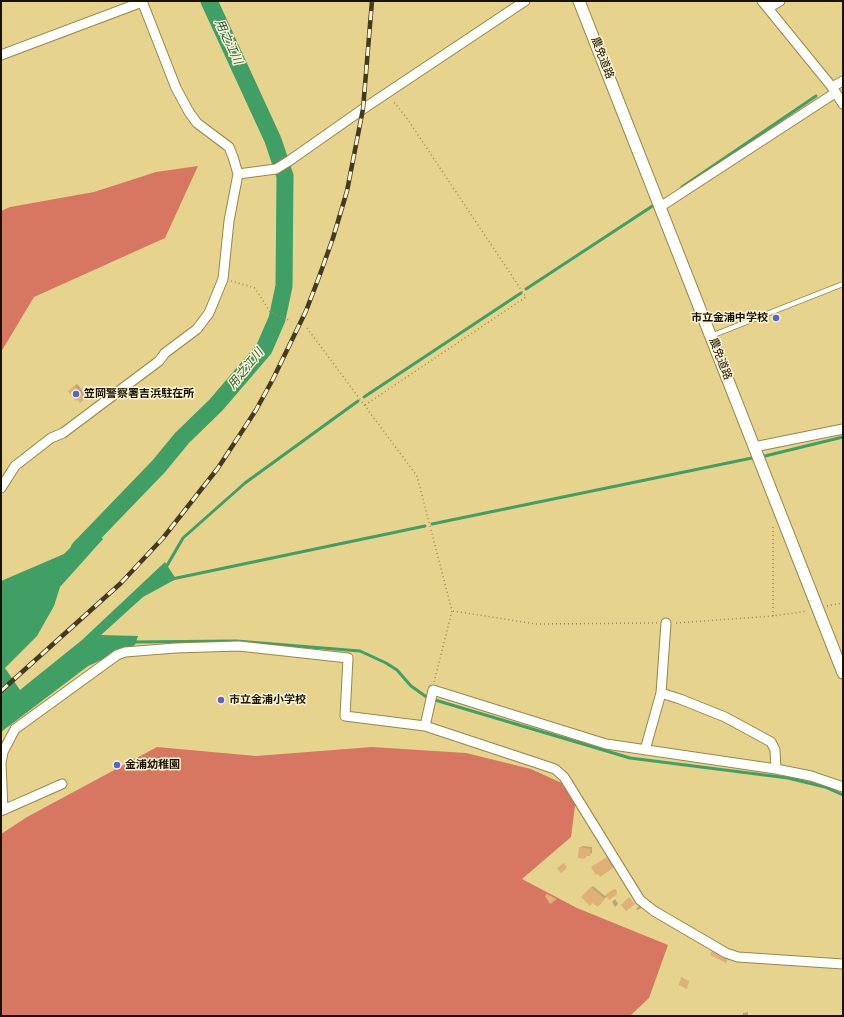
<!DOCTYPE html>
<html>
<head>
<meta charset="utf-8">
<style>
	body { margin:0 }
	#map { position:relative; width:844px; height:1017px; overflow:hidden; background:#e6d38e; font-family:Signika,sans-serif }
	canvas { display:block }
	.frame { position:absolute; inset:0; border:2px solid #191200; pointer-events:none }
</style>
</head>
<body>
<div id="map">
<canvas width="844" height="1017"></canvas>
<div class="frame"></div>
</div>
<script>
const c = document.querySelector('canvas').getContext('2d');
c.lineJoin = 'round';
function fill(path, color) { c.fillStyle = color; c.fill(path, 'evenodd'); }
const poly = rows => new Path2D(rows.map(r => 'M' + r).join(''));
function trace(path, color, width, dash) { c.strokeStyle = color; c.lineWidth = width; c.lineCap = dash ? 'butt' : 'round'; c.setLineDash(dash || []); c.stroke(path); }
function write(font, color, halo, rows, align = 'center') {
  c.font = font + ' Signika,"Noto Sans JP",sans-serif'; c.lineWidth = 3; c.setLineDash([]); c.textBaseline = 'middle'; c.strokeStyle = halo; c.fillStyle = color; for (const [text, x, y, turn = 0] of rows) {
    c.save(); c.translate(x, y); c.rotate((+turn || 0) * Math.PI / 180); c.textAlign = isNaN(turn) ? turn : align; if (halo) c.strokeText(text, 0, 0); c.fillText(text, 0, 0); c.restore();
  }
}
fill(poly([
	[198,166,165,238,34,297,1,352,1,211,10,207,94,192,156,172],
	[157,747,256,756,372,747,466,753,531,769,577,790,571,837,522,879,577,908,668,945,649,998,630,1016,1,1016,1,834,27,817]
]), '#d87761');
fill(poly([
	[91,527,103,539,60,587,54,606,37,636,5,668,20,690,82,640,165,562,176,579,143,597,101,635,138,636,135,645,88,666,1,732,1,581,64,554]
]), '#3f9f65');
fill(poly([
	[77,384,87,396,81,401,71,389],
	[582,846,592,847,592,853,587,855,585,858,580,848],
	[609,856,615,865,600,876,594,866],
	[593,886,605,896,615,889,617,892,609,899,607,896,598,906,582,897],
	[615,899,618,904,615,907,612,902],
	[641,904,643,906,638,910,636,909],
	[748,1012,748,1016,743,1016,743,1013]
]), '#0003');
trace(poly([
	[682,187,816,96],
	[526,289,654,205],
	[364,397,521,293],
	[765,456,843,437],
	[432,524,752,458],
	[165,569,183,538,245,483,358,401],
	[172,579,425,526],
	[133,642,236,641,360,651,386,663,397,670,411,686,428,698],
	[435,700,630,758,788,778,825,787,843,795]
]), '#3f9f65', 3);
trace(poly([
	[79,549,159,466,182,438,216,405,264,349,277,319,284,286,285,176,273,140,209,1]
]), '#3f9f65', 17);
fill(poly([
	[75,386,85,399,80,403,78,400,76,401,68,391],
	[579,847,591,849,590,856,585,856,585,859,578,858],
	[607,857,613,868,600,877,598,874,596,875,591,867],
	[564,863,567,868,561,873,557,868],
	[591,887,605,899,598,907,592,903,590,906,581,897],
	[614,889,617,894,609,900,605,895],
	[547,894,557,899,550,904,545,896],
	[629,897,635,904,626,911,621,905],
	[712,951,728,958,726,963,710,955],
	[681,977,689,981,687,989,679,985]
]), '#ddb178');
const service = poly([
	[711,336,843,284]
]);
const minor = poly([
	[762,1,832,87,843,104],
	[768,8,780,1],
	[1,55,142,2],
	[832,87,843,81],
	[238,174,276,169,289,161,363,109,525,1],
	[660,207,835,93],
	[754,447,843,429],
	[1,488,15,466,51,438,63,433,159,361,165,353,197,329,209,313,223,279,229,221,238,174,233,157,229,147,197,123,189,112,176,88,142,1],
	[661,693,680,699,725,717,771,742,775,750,776,769],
	[425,726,433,690,606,744,776,769,811,776,843,787],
	[645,750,661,693,666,623],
	[3,810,1,763,3,752,15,729,117,655,125,652,175,648,239,646,348,658,345,716,425,726,555,769,564,777,640,900,654,911,726,953,738,957,843,964],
	[1,811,62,784]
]);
const tertiary = poly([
	[579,1,843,673]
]);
trace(service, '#9a8744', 6);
trace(minor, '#9a8744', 11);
trace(tertiary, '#9a8744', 13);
trace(poly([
	[231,281,255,288,270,312,291,321],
	[307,328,417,476,452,611,434,682],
	[365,405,526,297,406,117,393,101],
	[827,606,843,603],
	[453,611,536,624,658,623],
	[773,616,773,525],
	[676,623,773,616,807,611]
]), '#9b8d5a', 1.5, [1, 3]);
trace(service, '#fff', 4.5);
trace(minor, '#fff', 9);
trace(tertiary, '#fff', 11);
const rail = poly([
	[1,691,121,583,163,538,218,468,256,410,273,379,306,311,319,277,333,238,347,191,363,109,372,1]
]);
trace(rail, '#443a1e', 4.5);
trace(rail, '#fef4d3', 3, [9]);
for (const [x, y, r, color] of [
	[776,318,4,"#5462d8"],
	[76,394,4,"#5462d8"],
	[221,700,4,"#5462d8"],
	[117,765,4,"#5462d8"]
]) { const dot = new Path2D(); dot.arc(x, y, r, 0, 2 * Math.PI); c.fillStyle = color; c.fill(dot); trace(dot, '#fef4d3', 1.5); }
write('11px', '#191200', '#fef4d3', [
	["農免道路",602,58,69],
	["農免道路",720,359,69]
]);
write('bold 11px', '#191200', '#fef4d3', [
	["市立金浦中学校",768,318,"right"],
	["笠岡警察署吉浜駐在所",84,394],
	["市立金浦小学校",229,700],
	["金浦幼稚園",125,765]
], 'left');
write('italic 12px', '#1d6039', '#fef4d3', [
	["用之江川",228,42,65],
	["用之江川",246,369,-51]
]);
</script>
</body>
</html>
